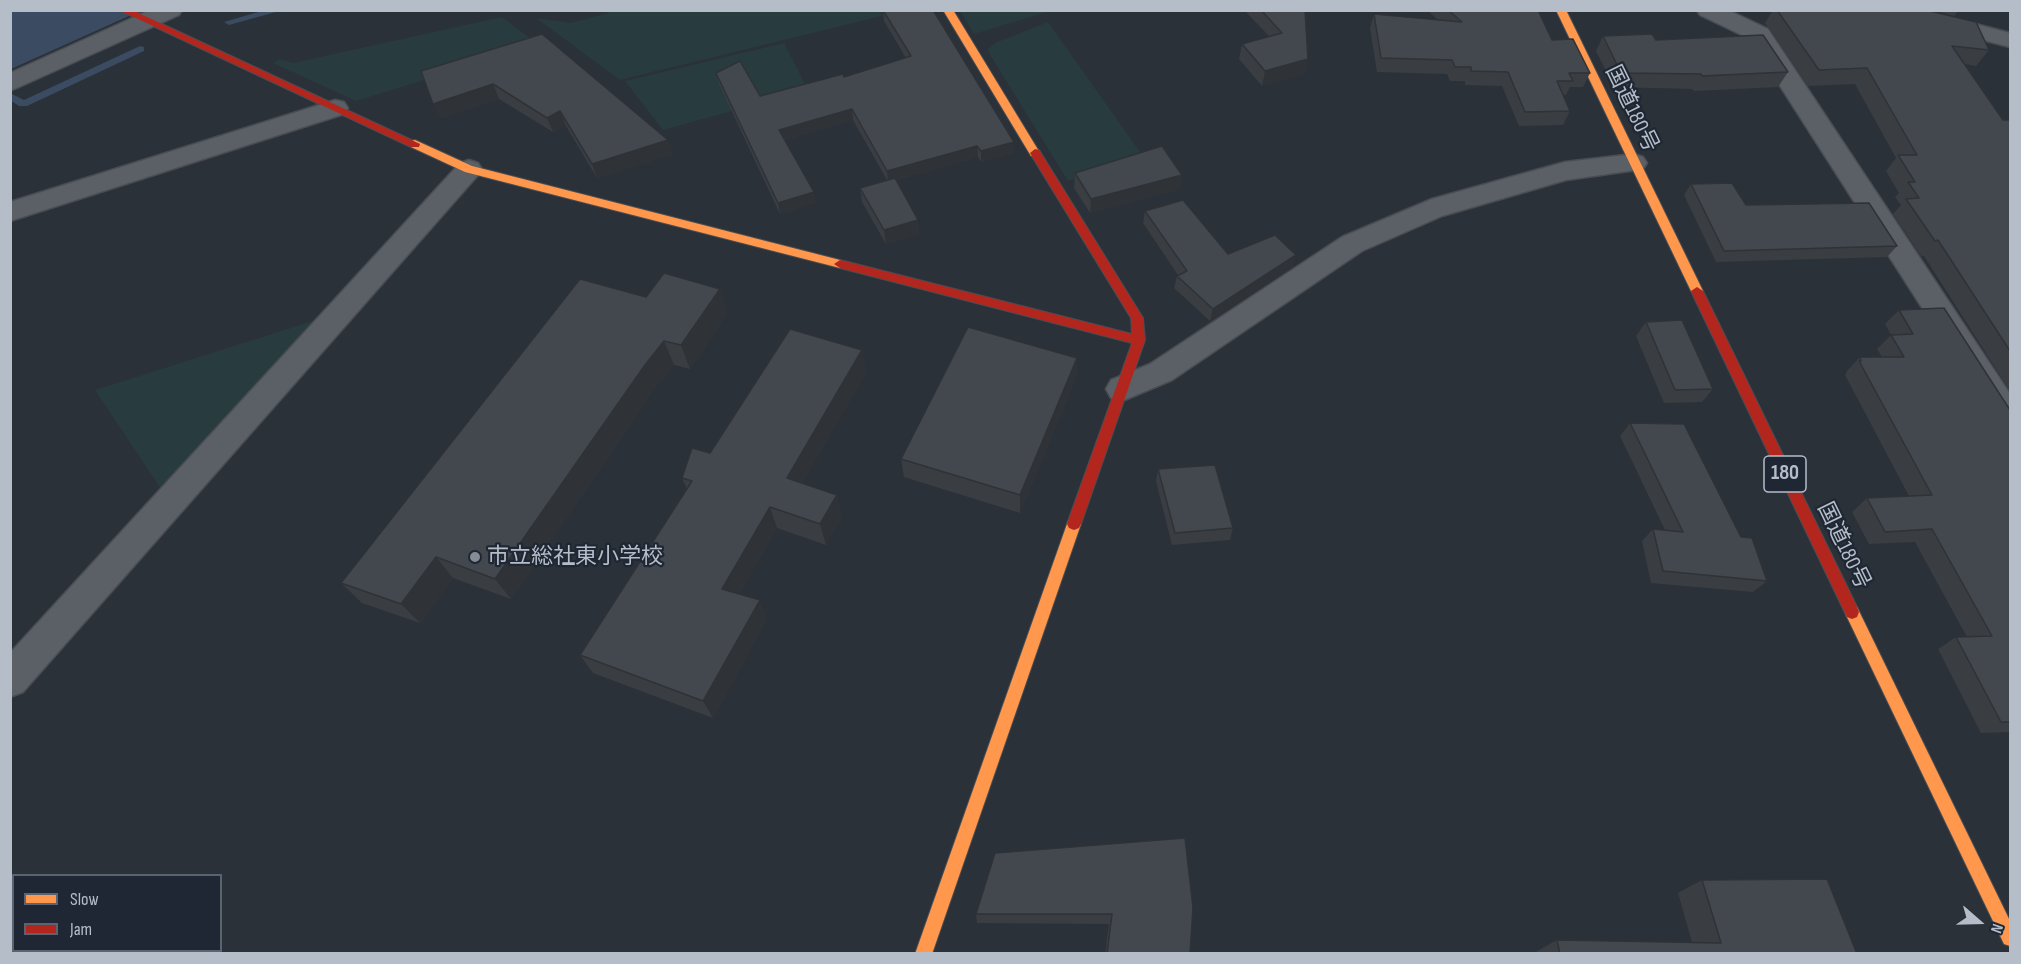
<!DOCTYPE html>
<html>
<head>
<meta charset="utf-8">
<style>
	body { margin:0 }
	#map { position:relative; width:2021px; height:964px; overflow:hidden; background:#2b3138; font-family:"Sofia Sans Condensed",sans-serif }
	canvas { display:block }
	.frame { position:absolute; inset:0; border:12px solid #b5bdc9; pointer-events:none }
	.legend { position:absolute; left:12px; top:874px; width:210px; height:78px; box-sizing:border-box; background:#1e2733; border:2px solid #5a636f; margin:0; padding:8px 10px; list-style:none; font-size:18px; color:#b5bdc9 }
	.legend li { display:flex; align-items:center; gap:12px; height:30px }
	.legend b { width:30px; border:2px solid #5a636f }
	.north { position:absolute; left:1949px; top:892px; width:60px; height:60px; -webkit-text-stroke:4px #1e2733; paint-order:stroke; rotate:110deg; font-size:16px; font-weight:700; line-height:24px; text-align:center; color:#b5bdc9 }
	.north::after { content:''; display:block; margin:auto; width:21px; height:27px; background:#b5bdc9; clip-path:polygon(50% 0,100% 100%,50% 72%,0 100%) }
</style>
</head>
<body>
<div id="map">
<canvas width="2021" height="964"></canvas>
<div class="frame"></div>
<ul class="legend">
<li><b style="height:8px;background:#ff974d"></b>Slow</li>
<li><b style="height:8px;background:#b3261e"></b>Jam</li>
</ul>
<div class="north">N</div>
</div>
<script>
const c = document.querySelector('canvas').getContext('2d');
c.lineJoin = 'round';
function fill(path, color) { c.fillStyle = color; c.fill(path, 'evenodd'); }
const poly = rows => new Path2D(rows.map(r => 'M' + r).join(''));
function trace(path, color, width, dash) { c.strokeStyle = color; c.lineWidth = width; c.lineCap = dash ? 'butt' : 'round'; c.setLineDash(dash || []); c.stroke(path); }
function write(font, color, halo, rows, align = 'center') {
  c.font = font + ' "Sofia Sans Condensed","Noto Sans JP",sans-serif'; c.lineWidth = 4.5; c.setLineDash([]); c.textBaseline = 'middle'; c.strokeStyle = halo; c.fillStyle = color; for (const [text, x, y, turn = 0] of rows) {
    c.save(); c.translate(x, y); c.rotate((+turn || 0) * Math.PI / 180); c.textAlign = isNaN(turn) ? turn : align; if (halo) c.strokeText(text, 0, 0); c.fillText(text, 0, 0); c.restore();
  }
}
fill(poly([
	[608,10,880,10,882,16,620,80,536,18,571,23,608,13],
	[960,11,1050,11,974,34],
	[502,17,539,45,356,101,273,63,280,59,293,63],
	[1048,22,1140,152,1068,181,987,50,995,43],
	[784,43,808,90,663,130,625,81],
	[319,319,161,489,95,390]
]), '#283b3e');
fill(poly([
	[10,11,140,11,11,69]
]), '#3a4b62');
fill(poly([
	[265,10,283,10,229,25,224,22,265,10],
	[140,46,144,47,144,51,27,106,19,106,10,100,10,93,24,100,140,46]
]), '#3a4b62');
const street = poly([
	[150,10,182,10,179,15,10,91,10,73,150,10],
	[1697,10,1728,10,1768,29,2010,394,2010,432,1999,428,1750,39,1700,15,1697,10],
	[1937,14,2010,33,2010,47,1929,26,1925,21,1929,16,1937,14],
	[335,100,344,102,348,108,344,114,10,221,10,202,335,100],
	[1634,154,1643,157,1647,163,1643,169,1566,180,1442,216,1362,251,1172,380,1122,401,1111,398,1106,389,1111,380,1150,364,1342,237,1432,199,1565,162,1634,154],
	[469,160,478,163,482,169,478,175,23,692,10,697,10,653,460,163,469,160]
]);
const slow = poly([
	[943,10,953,10,1040,153,1039,156,1031,156,943,10],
	[1556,10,1566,10,1703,291,1701,294,1697,295,1691,291,1556,10],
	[415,140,472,166,840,260,846,264,840,268,465,172,411,147,411,141,415,140],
	[1074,518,1079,520,1081,524,932,954,915,954,1067,524,1069,520,1074,518],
	[1852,605,1857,607,2010,921,2010,946,2004,944,1847,617,1845,612,1847,607,1852,605]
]);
const jam = poly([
	[119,10,132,10,420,144,419,147,411,147,119,10],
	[1035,149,1039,150,1143,318,1145,340,1081,524,1079,528,1074,530,1069,528,1067,524,1132,343,840,268,834,264,840,260,1132,334,1131,318,1030,153,1035,149],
	[1697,287,1703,291,1857,607,1859,612,1857,617,1852,619,1847,617,1691,291,1697,287]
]);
trace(street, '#494d53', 3);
trace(slow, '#494d53', 2);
trace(jam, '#494d53', 2);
fill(street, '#5b5f66');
fill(slow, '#ff974d');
fill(jam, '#b3261e');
fill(poly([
	[883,10,1014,153,981,162,978,157,896,180,918,220,919,235,886,244,862,202,860,188,887,180,853,120,785,140,816,203,780,214,719,84,716,73,760,96,844,77,906,58,884,21],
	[1244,10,1305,10,1308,59,1304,74,1262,86,1239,59,1242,44,1269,36],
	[1427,10,1538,10,1552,40,1590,73,1583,87,1570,87,1566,95,1563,95,1570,111,1563,125,1519,126,1502,86,1465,85,1465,81,1450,81,1447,74,1377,72,1370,28,1374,14,1438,20],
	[1773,10,1930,11,1989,50,1976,66,1965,64,2003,120,2010,120,2010,391,1924,256,1921,256,1893,214,1901,205,1895,197,1899,193,1886,171,1896,158,1855,84,1808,86,1765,23],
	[1933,10,1959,10,1954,16],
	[542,34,668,140,672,154,597,178,566,126,553,132,499,99,440,118],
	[1603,36,1656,40,1788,72,1778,87,1694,91,1692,89,1614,87,1596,51],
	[1075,173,1182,175,1180,189,1090,213,1074,188],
	[1691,184,1746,205,1897,246,1887,257,1716,262,1684,195],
	[1145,211,1228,254,1293,267,1210,321,1174,288,1177,276,1178,275,1143,223],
	[720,289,727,313,690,369,674,365,655,388,511,599,453,578,420,623,362,603,341,583,646,297],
	[1899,310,2010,410,2010,732,1981,733,1938,649,1956,637,1967,637,1915,542,1869,544,1852,512,1867,498,1909,496,1845,375,1847,373,1846,372,1860,357,1882,357,1877,349,1891,335,1885,324],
	[1646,322,1713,389,1702,402,1664,403,1636,336],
	[862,350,866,373,802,483,842,516,826,545,777,528,739,594,767,619,713,718,593,673,580,655,687,489,682,478],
	[1077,358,1076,378,1020,513,904,477,901,459],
	[1630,423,1741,537,1767,581,1753,592,1651,583,1642,541,1653,529,1665,530,1620,436],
	[1158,469,1233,528,1230,540,1172,545,1156,481],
	[995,853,1190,954,1105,954,1109,924,977,923,976,914],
	[1702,880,1857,954,1537,954,1537,951,1557,940,1692,942,1678,893]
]), '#3a3e43');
fill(poly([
	[1308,59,1304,74,1262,86,1265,71],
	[493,84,499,99,440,118,433,104],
	[852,109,853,120,781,141,779,130],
	[560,111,566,126,553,132,547,118],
	[668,140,672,154,597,178,592,164],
	[1014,142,1014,153,981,162,981,151],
	[977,146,978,157,888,182,887,171],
	[1182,175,1180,189,1090,213,1091,199],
	[814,192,816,203,780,214,778,203],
	[918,220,919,235,886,244,884,230],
	[1296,255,1293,267,1210,321,1213,309],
	[720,289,727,313,690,369,681,345],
	[664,341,674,365,655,388,511,599,495,579,645,365],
	[862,350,866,373,793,500,787,478],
	[1077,358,1076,378,1020,513,1020,495],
	[837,495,842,516,826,545,820,524],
	[770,507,777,528,731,608,722,589],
	[436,557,453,578,420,623,401,604],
	[760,600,767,619,713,718,703,701]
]), '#2f3237');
const building = poly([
	[883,10,933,10,1014,142,981,151,977,146,887,171,852,109,779,130,814,192,778,203,716,73,740,61,760,96,843,74,844,77,911,56,883,10],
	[1261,10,1305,10,1308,59,1265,71,1242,44,1282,33,1261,10],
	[1448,10,1538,10,1552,40,1573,39,1590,73,1569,73,1573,81,1557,81,1570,111,1525,112,1508,72,1471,71,1471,67,1455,67,1452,60,1381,58,1374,14,1462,22,1448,10],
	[1777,10,1930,11,1976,22,1989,50,1952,46,2003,120,2010,120,2010,351,1938,240,1935,241,1906,199,1919,198,1908,182,1915,182,1898,155,1917,155,1867,68,1819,70,1777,10],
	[542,34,668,140,592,164,560,111,547,118,493,84,433,104,421,71,542,34],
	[1652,34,1656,40,1763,35,1788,72,1702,76,1701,74,1621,73,1603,36,1652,34],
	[1162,146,1182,175,1091,199,1075,173,1162,146],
	[895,178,918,220,884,230,860,188,895,178],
	[1732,183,1746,205,1869,203,1897,246,1724,251,1691,184,1732,183],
	[1183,200,1228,254,1275,235,1296,255,1213,309,1177,276,1187,271,1145,211,1183,200],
	[664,273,720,289,681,345,664,341,645,365,495,579,436,557,401,604,341,583,580,279,646,297,664,273],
	[1944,308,2010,410,2010,722,2001,722,1956,637,1992,636,1932,529,1885,532,1867,498,1932,495,1859,361,1861,361,1860,357,1904,357,1891,335,1913,334,1899,310,1944,308],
	[1682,320,1713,389,1675,390,1646,322,1682,320],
	[968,327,1077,358,1020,495,901,459,968,327],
	[790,329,862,350,787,478,837,495,820,524,770,507,722,589,760,600,703,701,580,655,692,481,682,478,692,448,710,453,790,329],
	[1630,423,1684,424,1741,537,1752,538,1767,581,1663,571,1653,529,1683,532,1630,423],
	[1215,465,1233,528,1175,533,1158,469,1215,465],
	[1185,838,1193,908,1190,954,1107,954,1112,914,976,914,995,853,1185,838],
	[1827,879,1857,954,1560,954,1557,940,1721,943,1702,880,1827,879]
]);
fill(building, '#43484e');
trace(building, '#2f3237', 1.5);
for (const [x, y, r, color] of [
	[475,557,6,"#858c96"]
]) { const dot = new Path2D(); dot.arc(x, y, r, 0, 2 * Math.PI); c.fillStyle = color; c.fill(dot); trace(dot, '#1e2733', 2); }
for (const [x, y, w] of [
	[1785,474,42]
]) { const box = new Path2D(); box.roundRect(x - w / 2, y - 18, w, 36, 4.5); c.fillStyle = '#1e2733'; c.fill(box); trace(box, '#b5bdc9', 1.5); }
write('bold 21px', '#b5bdc9', null, [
	["180",1785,474]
]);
write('22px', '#b5bdc9', '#1e2733', [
	["国道180号",1631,109,64],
	["国道180号",1843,546,64]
]);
write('22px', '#b5bdc9', '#1e2733', [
	["市立総社東小学校",487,557]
], 'left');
</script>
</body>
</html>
